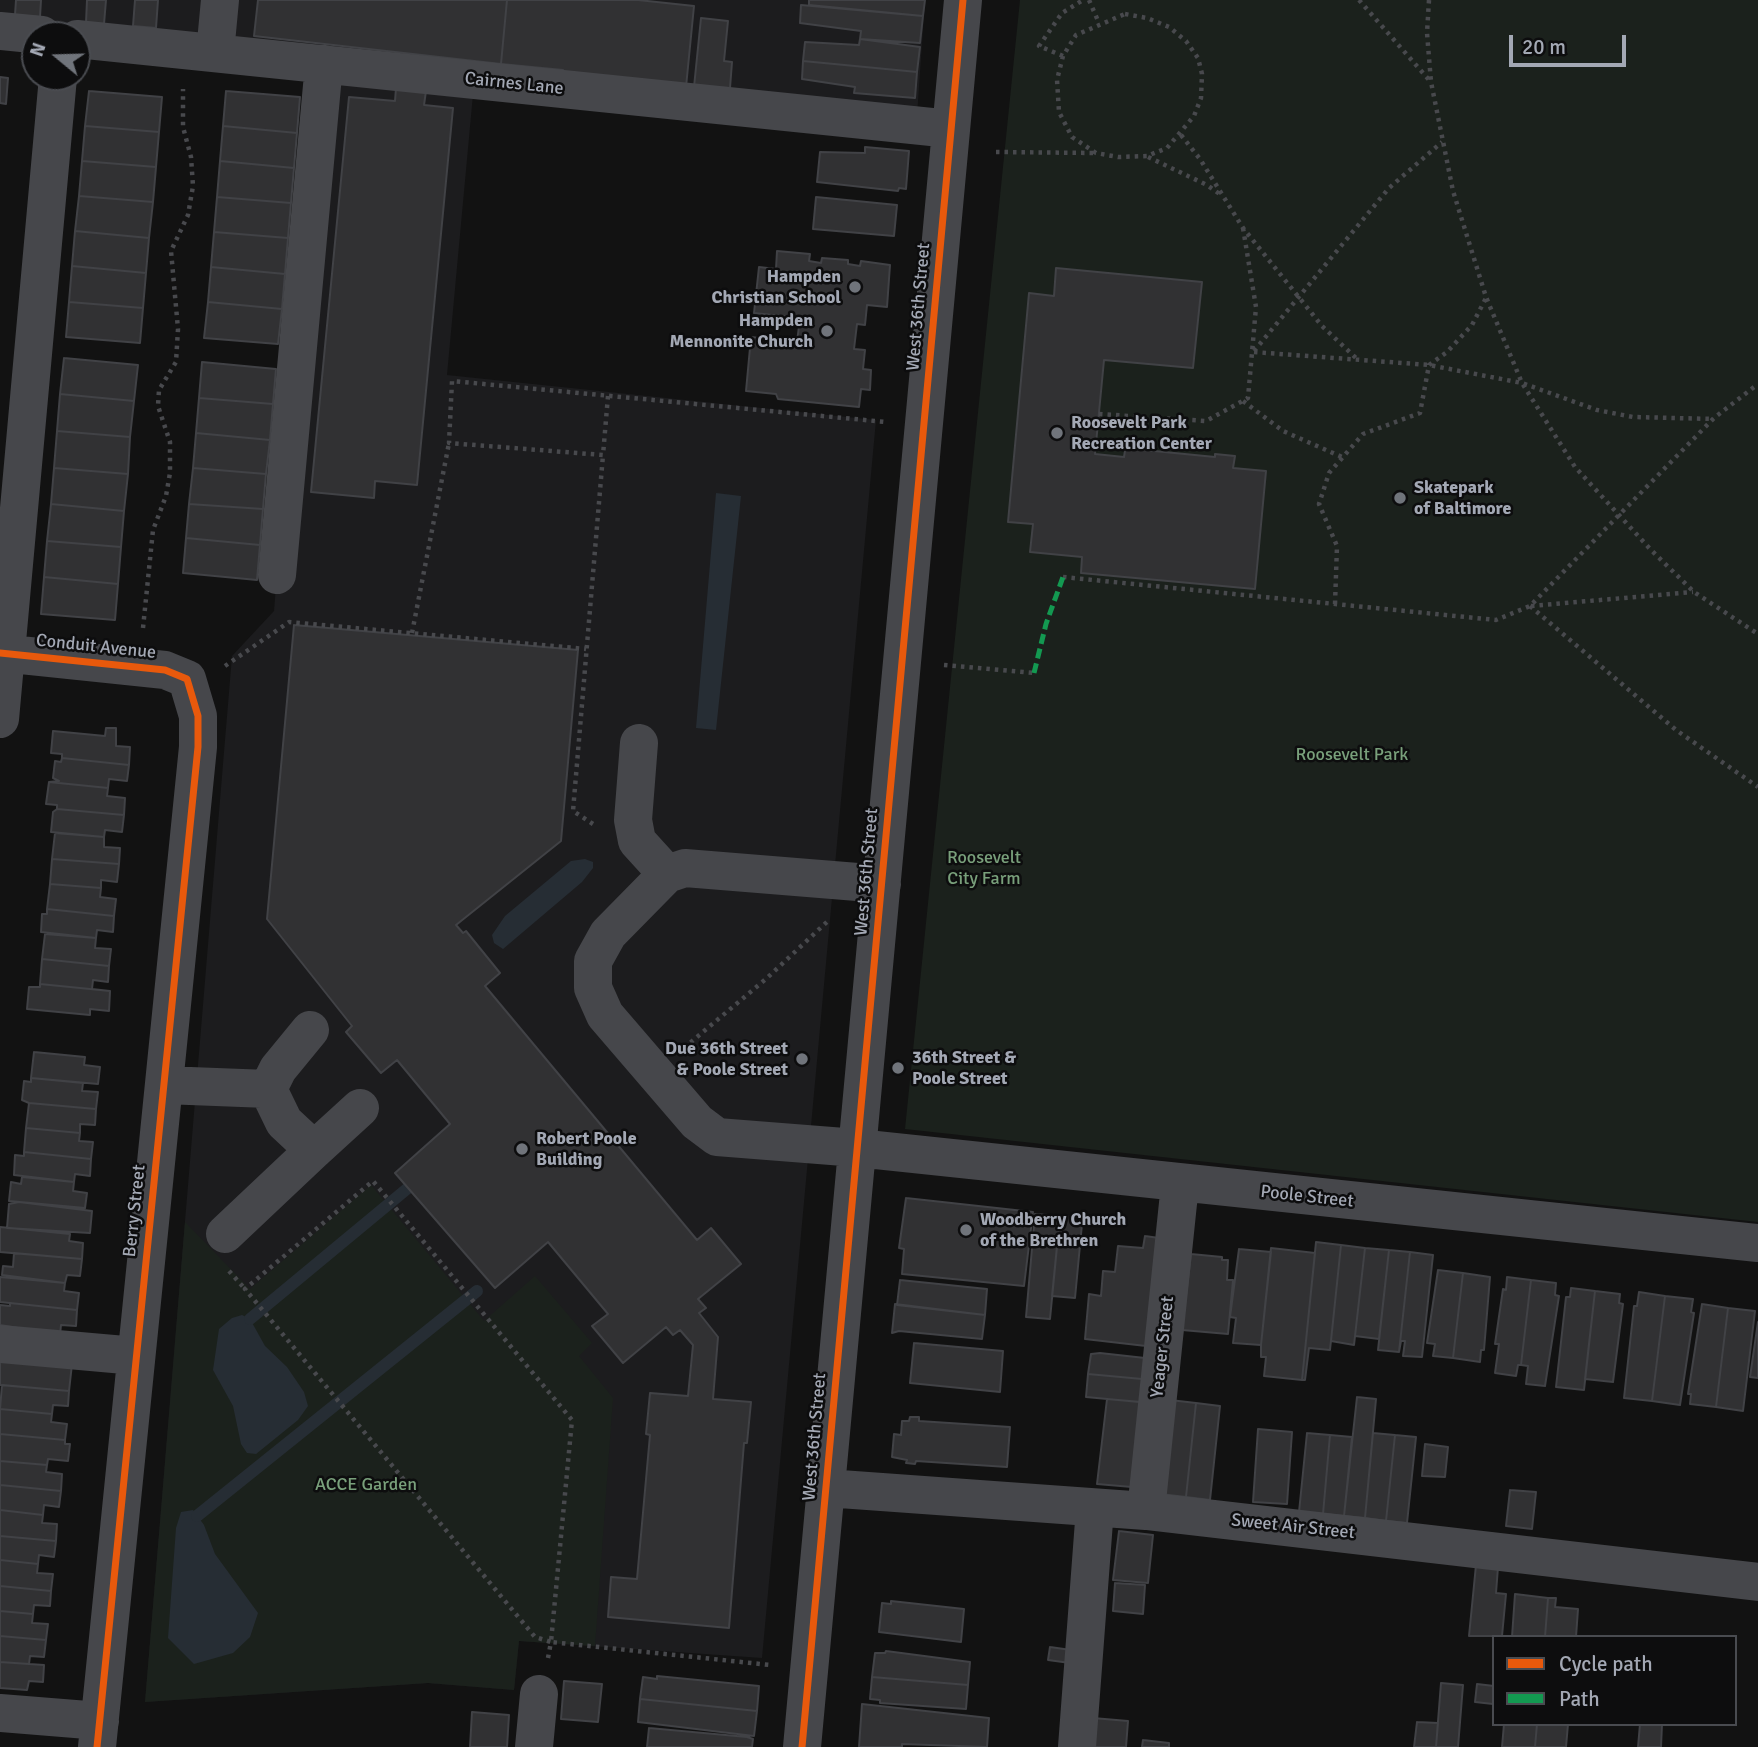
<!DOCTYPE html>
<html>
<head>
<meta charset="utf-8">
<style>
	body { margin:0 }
	#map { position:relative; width:1758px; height:1747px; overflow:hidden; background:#121212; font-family:Signika,sans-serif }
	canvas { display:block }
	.legend { position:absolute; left:1492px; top:1635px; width:245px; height:91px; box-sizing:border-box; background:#0d0d0e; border:2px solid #494b50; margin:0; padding:9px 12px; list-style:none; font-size:21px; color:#a3a8b4 }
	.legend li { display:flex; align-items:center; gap:14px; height:35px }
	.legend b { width:35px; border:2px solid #494b50 }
	.north { position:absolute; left:21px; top:21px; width:70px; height:70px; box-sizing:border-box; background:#0d0d0e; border:2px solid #494b50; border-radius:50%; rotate:289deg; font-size:19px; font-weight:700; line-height:28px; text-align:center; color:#a3a8b4 }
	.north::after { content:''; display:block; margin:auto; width:24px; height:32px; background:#70747b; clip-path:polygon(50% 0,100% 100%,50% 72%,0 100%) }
	.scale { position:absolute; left:1509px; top:35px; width:117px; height:32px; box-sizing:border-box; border:4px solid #a3a8b4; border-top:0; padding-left:9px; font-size:21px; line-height:24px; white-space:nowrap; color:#a3a8b4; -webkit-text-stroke:5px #0d0d0e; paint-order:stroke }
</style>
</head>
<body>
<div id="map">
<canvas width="1758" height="1747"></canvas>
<ul class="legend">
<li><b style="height:9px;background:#e8590c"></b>Cycle path</li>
<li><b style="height:9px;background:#139951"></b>Path</li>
</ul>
<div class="north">N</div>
<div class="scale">20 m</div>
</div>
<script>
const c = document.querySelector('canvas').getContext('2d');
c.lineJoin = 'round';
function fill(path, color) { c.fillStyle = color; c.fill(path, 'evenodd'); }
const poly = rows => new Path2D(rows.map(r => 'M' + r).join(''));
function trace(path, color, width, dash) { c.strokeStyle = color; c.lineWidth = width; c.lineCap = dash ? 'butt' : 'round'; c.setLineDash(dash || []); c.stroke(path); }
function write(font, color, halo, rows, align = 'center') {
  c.font = font + ' Signika,sans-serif'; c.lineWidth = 5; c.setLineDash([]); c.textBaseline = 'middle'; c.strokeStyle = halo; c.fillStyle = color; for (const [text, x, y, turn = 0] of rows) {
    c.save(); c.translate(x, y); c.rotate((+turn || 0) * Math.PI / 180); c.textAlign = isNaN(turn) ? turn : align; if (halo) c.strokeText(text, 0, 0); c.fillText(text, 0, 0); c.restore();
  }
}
fill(poly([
	[0,0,925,0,917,116,475,73,447,375,876,420,762,1658,519,1641,514,1690,428,1683,145,1702,232,656,274,611,316,79,0,33]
]), '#1c1c1e');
fill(poly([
	[1020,0,1758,0,1758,1222,905,1129],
	[371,1185,484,1321,535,1276,592,1343,579,1356,613,1398,595,1646,519,1641,514,1690,428,1683,145,1702,185,1222,250,1289]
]), '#1b211c');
fill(poly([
	[716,493,741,496,716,730,696,728],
	[585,859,593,862,593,868,582,882,503,949,494,943,492,935,505,916,571,861],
	[242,1315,250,1319,265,1346,287,1367,304,1392,308,1406,298,1420,256,1454,247,1453,241,1444,233,1406,213,1370,219,1329,232,1318],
	[193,1510,204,1525,215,1554,258,1613,250,1637,233,1653,194,1664,168,1638,176,1528,181,1512]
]), '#262d34');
trace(poly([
	[250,1319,408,1188],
	[197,1516,477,1291]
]), '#262d34', 12);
const building = poly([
	[16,0,41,0,40,17,15,15,16,0],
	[87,0,106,0,104,24,86,23,87,0],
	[135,0,158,0,156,28,133,26,135,0],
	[258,0,507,0,501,64,254,36,258,0],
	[507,0,638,0,694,6,686,87,563,74,563,70,501,64,507,0],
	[809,0,925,0,923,16,809,5,809,0],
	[801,5,923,16,920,43,860,39,861,31,800,23,801,5],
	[701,18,728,21,724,61,732,62,730,88,694,87,701,18],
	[860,39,920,47,917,72,803,61,805,42,859,45,860,39],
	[803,61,917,72,915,98,854,93,855,87,802,79,803,61],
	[0,77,8,78,6,104,0,103,0,77],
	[396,88,426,91,424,105,453,108,417,485,375,481,374,498,311,492,349,97,395,101,396,88],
	[89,91,162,97,159,132,85,126,89,91],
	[226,91,300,97,297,133,223,126,226,91],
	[85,126,159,132,156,167,82,161,85,126],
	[223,126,297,133,294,168,220,161,223,126],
	[865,147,909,151,906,189,899,188,898,191,817,182,820,152,865,153,865,147],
	[82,161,156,167,153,202,79,196,82,161],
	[220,161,294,168,291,203,217,197,220,161],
	[79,196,153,202,149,238,75,231,79,196],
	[217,197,291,203,288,238,214,232,217,197],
	[816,197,897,205,894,236,813,229,816,197],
	[75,231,149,238,146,273,72,266,75,231],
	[214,232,288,238,285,274,211,267,214,232],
	[777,251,810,254,809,261,821,263,822,258,848,260,848,264,860,266,861,261,890,265,887,307,867,305,865,325,857,324,854,349,865,350,863,369,871,370,870,390,861,389,859,407,778,399,776,394,746,391,751,337,797,342,800,318,754,313,759,267,776,269,777,251],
	[72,266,146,273,143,308,69,302,72,266],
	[211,267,285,274,282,309,208,302,211,267],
	[1056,268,1202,282,1193,368,1104,360,1095,454,1124,457,1126,444,1144,447,1144,450,1215,457,1215,454,1235,456,1233,468,1266,471,1255,589,1081,573,1082,557,1030,552,1033,524,1008,522,1029,293,1054,296,1056,268],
	[69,302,143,308,140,343,66,337,69,302],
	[208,302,282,309,278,344,204,338,208,302],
	[64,358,138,365,134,401,60,394,64,358],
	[202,362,276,369,273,404,199,398,202,362],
	[60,394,134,401,130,437,57,431,60,394],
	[199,398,273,404,270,440,196,433,199,398],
	[57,431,130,437,128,474,54,468,57,431],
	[196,433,270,440,266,474,193,468,196,433],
	[54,468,128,474,124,511,51,504,54,468],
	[193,468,266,474,263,509,189,504,193,468],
	[51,504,124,511,121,547,47,541,51,504],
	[189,504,263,509,260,545,186,538,189,504],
	[186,538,260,545,257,580,183,573,186,538],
	[47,541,121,547,118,584,44,577,47,541],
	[44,577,118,584,115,620,41,614,44,577],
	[294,625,578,650,561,841,456,925,463,933,466,931,500,973,485,986,697,1240,711,1228,741,1264,698,1299,706,1308,699,1313,718,1337,713,1399,751,1402,747,1443,744,1443,729,1628,608,1617,611,1577,637,1579,650,1435,646,1434,650,1393,688,1396,693,1345,680,1330,673,1335,666,1327,623,1363,592,1326,608,1314,548,1242,495,1288,395,1173,450,1124,397,1060,381,1073,346,1032,352,1026,267,919,294,625],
	[106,728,116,728,116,746,130,747,129,765,62,758,62,754,51,753,53,731,105,736,106,728],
	[62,758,129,765,127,781,109,779,108,788,49,782,59,781,53,778,55,761,61,762,62,758],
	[49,782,108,788,107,796,125,798,124,815,57,809,57,805,46,804,49,782],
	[57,809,124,815,122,832,105,830,104,837,51,832,53,812,57,809],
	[55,833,104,837,104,847,120,848,119,864,52,859,55,833],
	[52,859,119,864,117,882,101,880,101,888,50,884,52,859],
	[50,884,101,888,100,897,116,899,114,916,47,909,50,884],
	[47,909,114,916,113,932,97,930,96,938,41,932,42,914,47,914,47,909],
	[45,934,96,938,95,948,111,949,109,966,42,959,45,934],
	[42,959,109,966,108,982,93,980,92,989,110,991,40,984,42,959],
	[40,984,110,991,109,1011,90,1009,90,1015,27,1009,29,987,40,987,40,984],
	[34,1052,85,1057,84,1065,100,1067,98,1084,31,1078,34,1052],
	[31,1078,83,1083,82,1091,98,1092,96,1109,29,1103,22,1100,24,1081,31,1082,31,1078],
	[29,1103,96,1109,95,1125,80,1124,80,1133,26,1128,29,1103],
	[26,1128,80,1133,79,1141,93,1142,91,1159,24,1152,26,1128],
	[24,1152,91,1159,90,1176,75,1174,74,1182,14,1175,15,1155,24,1156,24,1152],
	[22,1177,74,1182,73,1191,87,1193,85,1208,9,1201,11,1182,21,1184,22,1177],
	[906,1198,1033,1212,1024,1286,902,1274,904,1249,899,1248,906,1198],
	[19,1202,92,1211,90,1233,7,1228,9,1204,19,1202],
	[1035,1214,1060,1216,1050,1319,1026,1317,1035,1214],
	[1060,1216,1085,1218,1084,1225,1082,1224,1075,1298,1052,1296,1060,1216],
	[0,1227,70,1234,69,1241,83,1243,82,1259,0,1252,0,1227],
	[1145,1236,1159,1238,1146,1346,1085,1339,1089,1294,1101,1296,1103,1271,1115,1272,1118,1246,1143,1248,1145,1236],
	[1316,1242,1341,1245,1330,1350,1309,1348,1305,1380,1302,1380,1316,1242],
	[1341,1245,1365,1248,1354,1345,1331,1341,1341,1245],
	[1271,1248,1315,1253,1302,1380,1264,1376,1266,1357,1261,1357,1261,1345,1271,1248],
	[1365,1248,1389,1250,1379,1339,1355,1336,1365,1248],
	[1239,1249,1271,1252,1261,1345,1233,1343,1236,1318,1230,1317,1239,1249],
	[1389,1250,1410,1252,1399,1352,1378,1350,1389,1250],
	[1410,1252,1433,1255,1422,1357,1403,1356,1405,1341,1401,1341,1399,1352,1410,1252],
	[14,1253,82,1259,80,1276,67,1275,65,1283,2,1275,3,1266,13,1267,14,1253],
	[1191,1254,1222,1257,1222,1260,1228,1260,1227,1280,1233,1280,1228,1334,1182,1330,1191,1254],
	[1438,1270,1463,1273,1453,1358,1433,1356,1435,1344,1427,1343,1438,1270],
	[1463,1273,1490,1277,1484,1350,1481,1350,1480,1362,1453,1358,1463,1273],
	[0,1277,65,1283,64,1291,79,1293,77,1310,0,1302,0,1277],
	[1507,1277,1531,1280,1521,1365,1518,1365,1516,1376,1495,1373,1499,1344,1495,1344,1503,1289,1506,1290,1507,1277],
	[900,1280,987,1289,985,1315,897,1305,900,1280],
	[1531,1280,1556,1283,1555,1295,1559,1296,1545,1386,1526,1384,1528,1366,1521,1365,1531,1280],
	[1571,1288,1595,1291,1584,1390,1556,1387,1566,1297,1570,1297,1571,1288],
	[1595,1291,1620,1294,1619,1303,1623,1304,1613,1382,1585,1379,1595,1291],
	[1639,1292,1665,1296,1652,1401,1624,1398,1634,1306,1637,1306,1639,1292],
	[1665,1296,1693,1299,1691,1312,1694,1313,1680,1405,1652,1401,1665,1296],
	[10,1303,77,1310,76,1326,61,1325,60,1335,0,1325,0,1305,10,1306,10,1303],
	[895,1304,985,1315,982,1339,899,1331,892,1333,895,1304],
	[1702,1304,1728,1308,1716,1407,1690,1404,1691,1394,1688,1394,1702,1304],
	[1728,1308,1755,1311,1743,1411,1716,1407,1728,1308],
	[1758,1322,1758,1378,1750,1377,1758,1322],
	[914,1343,1003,1351,1000,1392,910,1383,914,1343],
	[1100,1353,1154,1359,1153,1380,1088,1374,1091,1354,1100,1353],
	[0,1357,72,1364,69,1391,0,1385,0,1357],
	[1088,1374,1153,1380,1150,1403,1086,1397,1088,1374],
	[2,1385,69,1391,68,1406,53,1405,52,1414,0,1409,2,1385],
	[1357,1397,1376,1399,1365,1518,1344,1516,1357,1397],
	[1107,1399,1141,1402,1132,1487,1097,1484,1107,1399],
	[1170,1400,1196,1403,1186,1497,1160,1494,1170,1400],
	[1196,1403,1220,1406,1210,1500,1186,1497,1196,1403],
	[0,1409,52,1414,51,1422,67,1424,65,1440,0,1434,0,1409],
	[910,1417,919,1417,919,1421,1010,1427,1007,1467,916,1461,915,1464,906,1463,907,1460,892,1457,894,1434,901,1435,902,1421,909,1421,910,1417],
	[1258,1429,1292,1432,1287,1504,1253,1502,1258,1429],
	[1307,1433,1330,1435,1323,1514,1299,1512,1307,1433],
	[1373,1433,1395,1435,1386,1521,1365,1518,1373,1433],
	[0,1434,65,1440,65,1444,70,1444,68,1461,48,1459,47,1465,0,1461,0,1434],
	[1330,1435,1352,1437,1344,1516,1323,1514,1330,1435],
	[1395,1435,1416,1437,1407,1523,1386,1521,1395,1435],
	[1425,1444,1448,1447,1445,1477,1422,1476,1425,1444],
	[0,1461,47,1465,46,1472,62,1474,61,1491,0,1485,0,1461],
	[0,1485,61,1491,59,1507,44,1505,43,1515,0,1510,0,1485],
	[1510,1490,1536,1492,1532,1529,1506,1526,1510,1490],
	[0,1510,43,1515,42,1523,57,1524,56,1541,0,1536,0,1510],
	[1119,1531,1153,1535,1148,1583,1113,1580,1119,1531],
	[0,1536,56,1541,54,1557,39,1555,38,1564,0,1560,0,1536],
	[0,1560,38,1564,37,1573,53,1574,51,1591,0,1586,0,1560],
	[1476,1565,1498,1567,1496,1593,1506,1594,1502,1636,1469,1636,1476,1565],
	[1115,1583,1145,1585,1143,1614,1113,1611,1115,1583],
	[0,1586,51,1591,50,1606,34,1605,33,1614,0,1611,0,1586],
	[1515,1594,1548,1598,1545,1637,1512,1637,1515,1594],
	[1548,1598,1556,1598,1555,1607,1578,1609,1576,1637,1545,1637,1548,1598],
	[891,1601,964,1609,961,1642,879,1632,882,1603,891,1604,891,1601],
	[0,1611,33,1614,32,1623,48,1624,46,1640,0,1636,0,1611],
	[0,1636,46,1640,44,1657,30,1656,29,1664,0,1662,0,1636],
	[1050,1647,1071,1650,1070,1663,1048,1660,1050,1647],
	[886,1651,970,1662,968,1685,872,1677,875,1653,885,1653,886,1651],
	[0,1662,44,1665,43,1682,29,1681,27,1690,0,1688,0,1662],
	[657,1676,759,1686,757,1711,640,1699,643,1677,657,1679,657,1676],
	[872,1677,968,1685,966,1709,880,1703,880,1700,870,1699,872,1677],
	[564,1681,602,1684,598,1722,561,1719,564,1681],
	[1441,1683,1463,1685,1458,1747,1436,1747,1441,1683],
	[1477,1684,1494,1686,1493,1704,1475,1702,1477,1684],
	[640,1699,757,1711,754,1736,638,1722,640,1699],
	[862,1704,989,1718,987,1747,902,1744,902,1747,859,1747,862,1704],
	[472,1712,509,1715,507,1747,470,1747,472,1712],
	[1093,1718,1128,1721,1126,1747,1091,1747,1093,1718],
	[1417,1722,1438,1723,1436,1747,1414,1747,1417,1722],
	[1504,1724,1537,1724,1535,1747,1502,1747,1504,1724],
	[1537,1724,1568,1724,1566,1747,1535,1747,1537,1724],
	[1640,1724,1662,1724,1661,1747,1638,1747,1640,1724],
	[649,1728,747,1737,753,1739,752,1747,647,1747,649,1728],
	[1143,1740,1169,1743,1169,1747,1142,1747,1143,1740]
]);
fill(building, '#313133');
trace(building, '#414246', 2);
trace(poly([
	[1089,0,1099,23],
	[1359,0,1430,81],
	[1429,0,1427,33,1431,82,1453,191,1486,297,1522,383,1575,467,1651,550,1694,592,1758,634],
	[1125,14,1147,18,1169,27,1186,41,1198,58,1202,74,1201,98,1194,116,1167,148,1147,156,1118,157,1096,153,1072,137,1059,112,1057,80,1063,56,1076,35,1125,14],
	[1063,56,1039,46,1062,13,1083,0],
	[1181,135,1200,159,1243,228,1322,326,1357,359],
	[996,152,1096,153],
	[1148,157,1207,185,1221,195],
	[1254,351,1389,188,1442,142],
	[1254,352,1429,365,1522,383,1597,410,1633,417,1714,419],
	[608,396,603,455,449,443,452,381,886,422],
	[1243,401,1283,431,1342,457],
	[1099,414,1206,421,1248,398,1256,307,1243,228],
	[1063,577,1496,620,1530,606,1714,418,1758,384],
	[1335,604,1337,546,1319,504,1329,473,1363,434,1420,413,1429,365,1447,352,1472,325,1486,298],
	[1530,606,1676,730,1758,787],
	[1531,606,1693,592],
	[143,628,153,530,166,496,170,473,170,442,158,406,159,390,176,362,178,329,171,251,188,215,193,186,191,157,183,127,183,89],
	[412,633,449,443],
	[944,665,1034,673],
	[225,666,289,622,586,649],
	[593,824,573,811,603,455],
	[684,1048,767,978,829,920],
	[229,1271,245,1289],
	[548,1658,551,1642,535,1637,245,1289,373,1181,572,1420,551,1642,770,1665]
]), '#48494d', 4.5, [3.5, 5]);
trace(poly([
	[0,31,42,35],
	[77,39,951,129],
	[215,53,220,0],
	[277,575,324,64],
	[0,653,165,670,187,679,198,716,198,747,97,1747],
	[0,719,58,77],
	[639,743,633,820,637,841,667,874],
	[882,884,685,868,667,874,608,934,593,961,593,988,605,1015,697,1122,717,1137,857,1148,1758,1243],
	[164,1085,268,1089,284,1122,314,1150,225,1234],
	[268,1089,278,1069,310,1030],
	[314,1150,360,1108],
	[0,1344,136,1356],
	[826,1488,1146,1511,1758,1582],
	[1146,1511,1180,1184],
	[0,1713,100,1721],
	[534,1747,539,1694],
	[802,1747,963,0],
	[1077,1747,1095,1508]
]), '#46474b', 38);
trace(poly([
	[1034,673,1046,624,1063,577]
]), '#139951', 5, [10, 5]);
trace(poly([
	[0,653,165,670,187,679,198,716,198,747,97,1747],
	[802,1747,963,0]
]), '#e8590c', 7);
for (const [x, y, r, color] of [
	[855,287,7,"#70747b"],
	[827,331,7,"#70747b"],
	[1057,433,7,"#70747b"],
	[1400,498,7,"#70747b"],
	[802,1059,7,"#70747b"],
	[898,1068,7,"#70747b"],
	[522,1149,7,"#70747b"],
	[966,1230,7,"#70747b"]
]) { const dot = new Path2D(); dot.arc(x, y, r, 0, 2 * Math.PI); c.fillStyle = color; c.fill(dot); trace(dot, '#0d0d0e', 2.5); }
write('18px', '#a3a8b4', '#0d0d0e', [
	["Cairnes Lane",514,84,6],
	["West 36th Street",919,307,-85],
	["Conduit Avenue",96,647,6],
	["West 36th Street",867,872,-85],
	["Poole Street",1307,1197,6],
	["Berry Street",135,1211,-84],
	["Yeager Street",1163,1347,-84],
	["West 36th Street",815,1437,-85],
	["Sweet Air Street",1293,1527,6]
]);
write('bold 18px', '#a3a8b4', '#0d0d0e', [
	["Hampden",841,277,"right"],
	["Christian School",841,298,"right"],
	["Hampden",813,321,"right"],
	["Mennonite Church",813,342,"right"],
	["Roosevelt Park",1071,423],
	["Recreation Center",1071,444],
	["Skatepark",1414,488],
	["of Baltimore",1414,509],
	["Due 36th Street",788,1049,"right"],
	["& Poole Street",788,1070,"right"],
	["36th Street &",912,1058],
	["Poole Street",912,1079],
	["Robert Poole",536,1139],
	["Building",536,1160],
	["Woodberry Church",980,1220],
	["of the Brethren",980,1241]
], 'left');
write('18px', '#79a07b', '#0d0d0e', [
	["Roosevelt Park",1352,755],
	["Roosevelt",984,858],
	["City Farm",984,879],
	["ACCE Garden",366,1485]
]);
</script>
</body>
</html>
